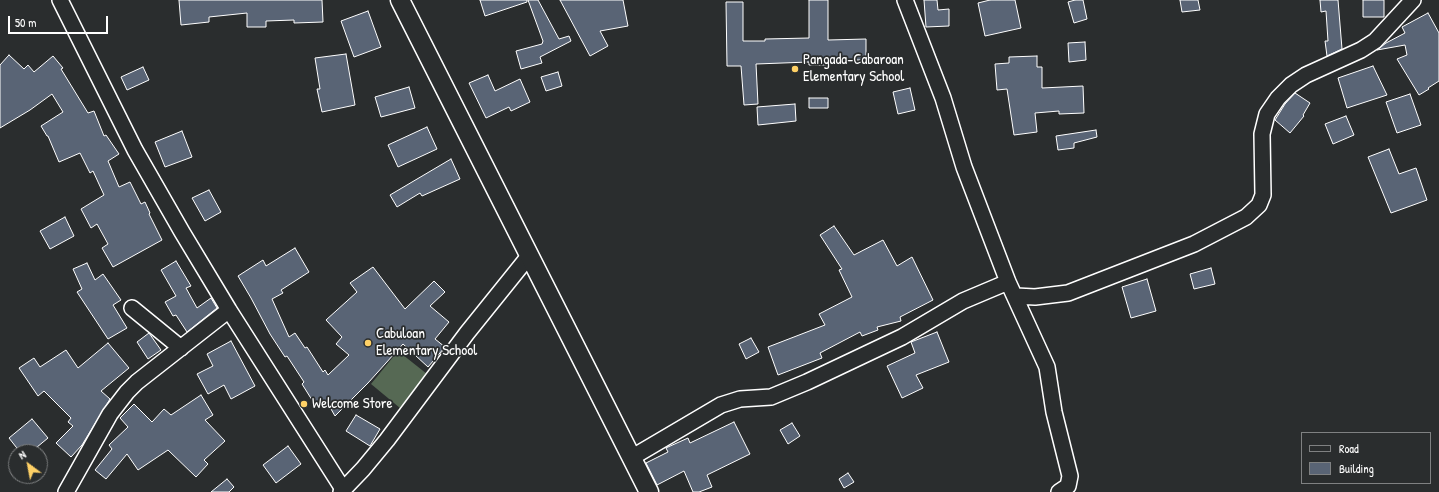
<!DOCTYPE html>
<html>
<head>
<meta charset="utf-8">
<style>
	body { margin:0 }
	#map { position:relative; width:1439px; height:492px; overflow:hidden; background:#2a2d2e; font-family:"Patrick Hand",sans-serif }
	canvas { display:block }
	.legend { position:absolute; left:1301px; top:432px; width:130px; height:52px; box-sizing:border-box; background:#2a2d2e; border:1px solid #7f8182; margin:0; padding:5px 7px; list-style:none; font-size:12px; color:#fff }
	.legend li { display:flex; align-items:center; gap:8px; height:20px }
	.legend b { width:20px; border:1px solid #7f8182 }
	.north { position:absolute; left:8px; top:444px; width:40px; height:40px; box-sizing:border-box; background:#2a2d2e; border:1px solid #7f8182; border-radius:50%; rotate:328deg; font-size:11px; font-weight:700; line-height:16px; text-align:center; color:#fff }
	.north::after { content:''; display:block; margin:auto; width:14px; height:18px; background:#ffd166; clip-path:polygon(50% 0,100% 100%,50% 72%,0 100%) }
	.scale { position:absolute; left:8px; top:16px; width:100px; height:18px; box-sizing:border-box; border:2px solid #fff; border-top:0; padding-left:5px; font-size:12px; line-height:14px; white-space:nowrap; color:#fff; -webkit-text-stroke:3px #2a2d2e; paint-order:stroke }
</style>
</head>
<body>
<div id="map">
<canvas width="1439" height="492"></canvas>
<ul class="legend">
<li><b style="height:5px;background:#2a2d2e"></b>Road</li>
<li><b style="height:11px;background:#596475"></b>Building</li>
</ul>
<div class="north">N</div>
<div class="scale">50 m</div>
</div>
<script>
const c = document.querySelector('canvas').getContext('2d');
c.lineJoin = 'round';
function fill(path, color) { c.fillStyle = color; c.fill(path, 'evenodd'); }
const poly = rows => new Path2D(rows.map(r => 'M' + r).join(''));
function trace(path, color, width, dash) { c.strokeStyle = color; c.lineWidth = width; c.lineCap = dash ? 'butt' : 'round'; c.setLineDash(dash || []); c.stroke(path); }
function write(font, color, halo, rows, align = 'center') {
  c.font = font + ' "Patrick Hand",sans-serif'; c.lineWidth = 3.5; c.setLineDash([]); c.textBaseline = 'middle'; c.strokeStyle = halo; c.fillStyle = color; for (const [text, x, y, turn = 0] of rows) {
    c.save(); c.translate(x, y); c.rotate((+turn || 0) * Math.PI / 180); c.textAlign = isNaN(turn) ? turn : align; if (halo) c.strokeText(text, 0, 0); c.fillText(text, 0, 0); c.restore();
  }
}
fill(poly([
	[398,351,427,374,400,408,371,384]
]), '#566954');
const building = poly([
	[179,0,322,0,323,22,294,23,294,20,266,21,266,27,247,27,247,13,209,17,209,22,181,25,179,0],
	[480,0,527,0,527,2,485,16,480,0],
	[528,0,538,0,559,39,569,36,571,41,540,57,542,63,521,69,516,51,542,44,543,41,528,0],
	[560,0,623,0,628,26,600,31,608,46,590,56,560,0],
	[809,0,828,0,828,40,866,39,866,60,828,60,828,65,809,65,809,62,756,64,758,104,744,105,741,66,727,66,726,2,743,2,743,41,765,41,765,39,809,38,809,0],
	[924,0,937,0,938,10,949,9,949,26,926,27,924,0],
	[990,0,1015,0,1021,28,985,36,978,3,990,0],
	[1075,0,1083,0,1087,19,1074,23,1068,2,1075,0],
	[1180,0,1198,0,1200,10,1182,12,1180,0],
	[1320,0,1338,0,1342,49,1327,56,1325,41,1328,41,1326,11,1321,12,1320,0],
	[1363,0,1384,0,1384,17,1363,17,1363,0],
	[368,11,381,47,354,57,341,21,368,11],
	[1428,13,1439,33,1439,81,1428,88,1429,89,1419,95,1397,59,1407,55,1405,45,1377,50,1386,43,1405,33,1402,27,1428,13],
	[1085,42,1086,60,1069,62,1068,43,1085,42],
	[346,54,355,105,322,112,317,89,320,89,315,58,346,54],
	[9,55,24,69,28,65,34,72,53,56,63,68,61,69,88,113,94,111,104,136,106,135,119,154,108,161,119,187,130,182,141,204,145,202,150,213,149,214,162,240,113,267,102,248,108,244,97,224,91,228,81,209,104,195,93,171,90,173,80,153,59,162,48,136,47,136,41,126,63,112,52,94,30,110,0,128,0,65,9,55],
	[1037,56,1037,67,1042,67,1042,88,1083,86,1084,113,1059,114,1059,111,1035,113,1037,132,1014,135,1007,89,997,90,995,64,1009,63,1009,57,1037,56],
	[1373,66,1387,95,1347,108,1338,78,1373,66],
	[143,67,149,80,127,90,121,77,143,67],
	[558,72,562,86,546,91,541,77,558,72],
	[488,75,495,91,520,79,530,102,511,111,509,107,486,118,469,83,488,75],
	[409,87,415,108,381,117,375,97,409,87],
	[910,88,915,110,898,114,893,92,910,88],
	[1295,93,1310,103,1303,115,1304,116,1290,133,1275,120,1285,104,1295,93],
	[1410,94,1421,125,1397,133,1386,102,1410,94],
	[809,98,828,98,828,108,809,108,809,98],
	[795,104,796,121,758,125,757,107,795,104],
	[1346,116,1354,135,1333,144,1325,124,1346,116],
	[427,127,437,149,398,167,388,145,427,127],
	[1096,130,1097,137,1074,143,1074,148,1058,150,1056,136,1096,130],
	[182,131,192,157,165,167,155,142,182,131],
	[1389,149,1399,174,1416,168,1427,200,1391,213,1368,157,1389,149],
	[451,159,460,179,422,196,420,193,397,207,390,195,451,159],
	[209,190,221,212,205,221,192,198,209,190],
	[65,217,74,236,50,249,40,231,65,217],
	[834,226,854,255,883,240,897,266,912,257,933,300,900,317,901,321,877,327,878,330,862,336,860,332,820,353,822,358,778,375,768,347,825,325,819,314,852,297,839,270,842,269,820,235,834,226],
	[295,248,309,272,281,290,283,293,272,299,289,337,295,333,305,348,307,347,323,372,325,370,328,375,349,355,336,344,342,337,326,320,357,292,350,283,373,267,405,309,434,281,445,292,430,306,449,322,435,339,445,347,428,367,403,344,368,383,335,416,327,402,317,408,302,384,304,382,287,356,285,357,270,334,251,298,238,276,263,260,266,266,295,248],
	[176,261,191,286,186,288,197,308,211,298,217,308,187,332,176,315,173,316,165,302,176,296,161,270,176,261],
	[87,263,95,280,103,274,121,300,113,305,127,328,108,339,77,292,82,289,73,269,87,263],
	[1211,268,1215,284,1194,289,1190,274,1211,268],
	[1147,279,1156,311,1131,318,1122,287,1147,279],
	[937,332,949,362,916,375,923,388,902,398,887,366,915,353,911,342,937,332],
	[149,333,161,350,148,359,137,342,149,333],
	[751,338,759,352,746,359,739,344,751,338],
	[231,341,255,386,231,399,224,385,208,394,197,374,213,366,207,354,231,341],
	[108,343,129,368,101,391,110,399,82,445,71,457,56,443,73,426,68,422,71,418,44,391,38,396,19,368,34,358,40,367,66,350,78,368,108,343],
	[201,395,213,415,205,420,225,441,204,460,208,464,196,477,168,450,138,470,127,454,106,479,95,470,112,449,109,445,128,427,120,418,134,404,152,422,164,409,171,415,201,395],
	[356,415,380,429,370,446,346,431,356,415],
	[32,419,48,438,31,452,20,452,9,438,32,419],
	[734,422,750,454,707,475,712,487,699,492,693,492,684,471,657,485,646,463,668,452,666,448,668,447,688,438,690,443,734,422],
	[792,423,800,436,788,444,780,430,792,423],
	[288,446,301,464,276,483,263,465,288,446],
	[848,473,854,482,844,488,839,479,848,473],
	[227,479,234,487,229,492,211,492,227,479]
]);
fill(building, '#596475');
trace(building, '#fff', 1);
const minor = poly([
	[60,0,135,150,182,232,229,310,343,489],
	[905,0,943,98,964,167,1008,282,1047,367,1054,412,1070,476,1068,486,1059,492],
	[1016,296,1035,297,1068,293,1194,244,1246,217,1259,205,1263,195,1262,134,1267,114,1278,98,1291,85,1306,75,1361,50,1375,41,1413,0],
	[132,308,181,348],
	[631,458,721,405,740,399,771,397,807,382,902,337,963,301,1008,282],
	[66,492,110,414,127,392,137,382,229,310],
	[341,492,363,469,387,440,467,333,529,256]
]);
const tertiary = poly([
	[400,0,649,492]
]);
trace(minor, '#fff', 18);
trace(tertiary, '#fff', 21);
trace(minor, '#2a2d2e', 15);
trace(tertiary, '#2a2d2e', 18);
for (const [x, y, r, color] of [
	[795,69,4,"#ffd166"],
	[368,343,4,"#ffd166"],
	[304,404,4,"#ffd166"]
]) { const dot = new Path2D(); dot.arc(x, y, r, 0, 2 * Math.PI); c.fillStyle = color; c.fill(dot); trace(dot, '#2a2d2e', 1.5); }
write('15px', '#fff', '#2a2d2e', [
	["Pangada-Cabaroan",803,60],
	["Elementary School",803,77],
	["Cabuloan",376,334],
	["Elementary School",376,351],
	["Welcome Store",312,404]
], 'left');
</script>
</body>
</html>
